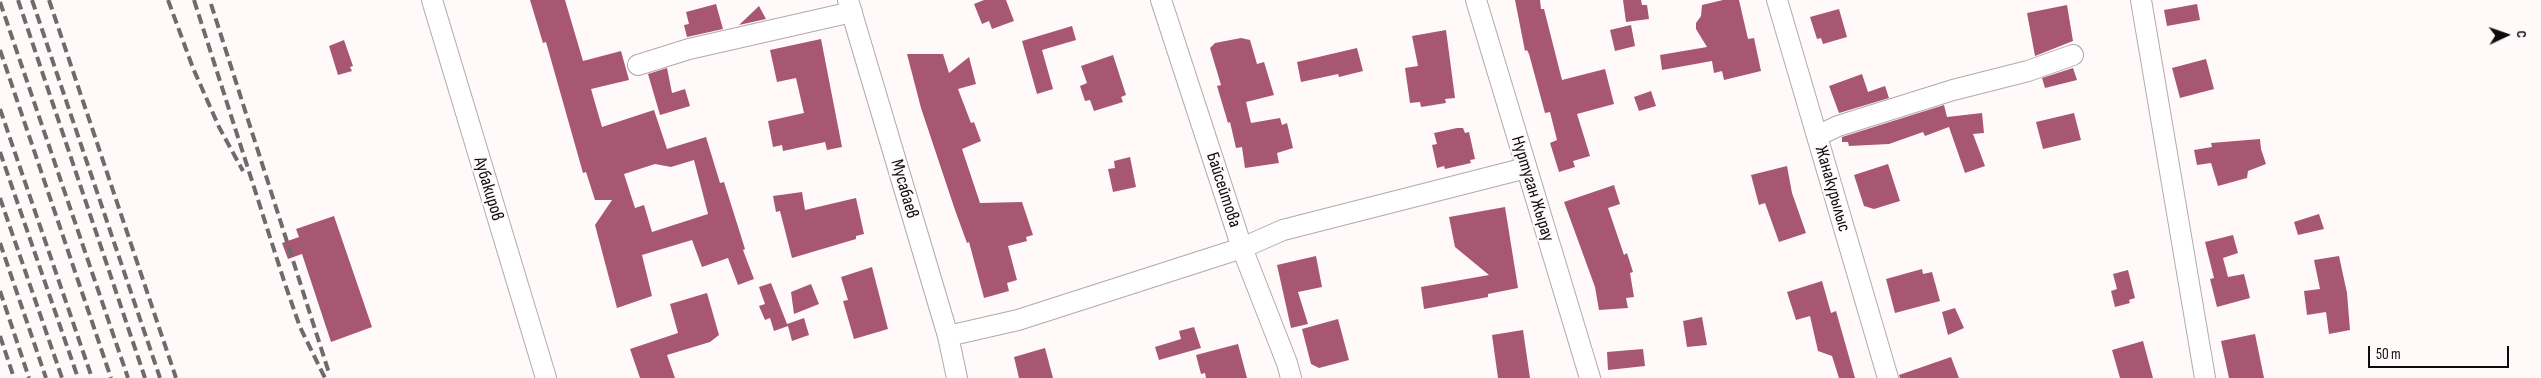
<!DOCTYPE html>
<html>
<head>
<meta charset="utf-8">
<style>
	body { margin:0 }
	#map { position:relative; width:2541px; height:378px; overflow:hidden; background:#fff9fa; font-family:"Sofia Sans Condensed",sans-serif }
	canvas { display:block }
	.north { position:absolute; left:2481px; top:10px; width:50px; height:50px; -webkit-text-stroke:4px #fff9fa; paint-order:stroke; rotate:87deg; font-size:14px; font-weight:700; line-height:20px; text-align:center; color:#0e0b0c }
	.north::after { content:''; display:block; margin:auto; width:18px; height:22px; background:#0e0b0c; clip-path:polygon(50% 0,100% 100%,50% 72%,0 100%) }
	.scale { position:absolute; left:2368px; top:346px; width:141px; height:22px; box-sizing:border-box; border:2px solid #0e0b0c; border-top:0; padding-left:6px; font-size:15px; line-height:18px; white-space:nowrap; color:#0e0b0c; -webkit-text-stroke:4px #fff9fa; paint-order:stroke }
</style>
</head>
<body>
<div id="map">
<canvas width="2541" height="378"></canvas>
<div class="north">С</div>
<div class="scale">50 m</div>
</div>
<script>
const c = document.querySelector('canvas').getContext('2d');
c.lineJoin = 'round';
function fill(path, color) { c.fillStyle = color; c.fill(path, 'evenodd'); }
const poly = rows => new Path2D(rows.map(r => 'M' + r).join(''));
function trace(path, color, width, dash) { c.strokeStyle = color; c.lineWidth = width; c.lineCap = dash ? 'butt' : 'round'; c.setLineDash(dash || []); c.stroke(path); }
function write(font, color, halo, rows, align = 'center') {
  c.font = font + ' "Sofia Sans Condensed",sans-serif'; c.lineWidth = 4.5; c.setLineDash([]); c.textBaseline = 'middle'; c.strokeStyle = halo; c.fillStyle = color; for (const [text, x, y, turn = 0] of rows) {
    c.save(); c.translate(x, y); c.rotate((+turn || 0) * Math.PI / 180); c.textAlign = isNaN(turn) ? turn : align; if (halo) c.strokeText(text, 0, 0); c.fillText(text, 0, 0); c.restore();
  }
}
fill(poly([
	[530,0,565,0,583,61,621,51,629,80,591,89,602,127,654,110,667,149,706,137,720,183,724,182,745,249,743,250,754,279,738,285,728,258,702,267,692,240,642,255,652,296,617,308,595,225,612,200,595,200,586,172,583,173,546,42,543,43],
	[694,160,708,214,652,232,644,205,635,208,624,174,655,164,671,167],
	[984,0,1006,0,1014,21,992,29,989,21,982,24,974,4],
	[1515,0,1540,0,1541,9,1544,9,1562,80,1605,69,1614,104,1577,114,1590,156,1573,161,1575,167,1559,172,1550,143,1557,140,1550,112,1545,113,1529,54,1527,50,1525,51],
	[1623,0,1641,0,1642,5,1647,5,1649,19,1626,22],
	[1723,0,1739,0,1748,39,1754,38,1761,71,1724,80,1722,71,1714,73,1712,61,1662,70,1660,55,1707,47,1696,29,1696,23,1701,16,1702,5],
	[716,4,723,29,687,37,684,25,689,24,686,12],
	[2197,4,2200,20,2167,26,2164,10],
	[2067,5,2073,41,2035,56,2027,13],
	[759,6,766,19,739,25],
	[1839,9,1847,37,1823,44,1821,38,1817,39,1810,17],
	[1631,25,1635,46,1615,51,1610,30],
	[1072,26,1076,40,1042,50,1053,89,1037,94,1022,41],
	[1446,30,1455,98,1445,99,1446,103,1421,107,1420,102,1410,103,1405,68,1418,66,1412,36],
	[1241,38,1250,40,1257,64,1264,62,1274,95,1246,102,1251,123,1280,118,1282,125,1287,123,1293,148,1277,153,1279,163,1245,168,1242,147,1236,148,1230,122,1228,123,1217,86,1221,85,1210,48,1215,43],
	[821,39,842,147,827,150,825,142,783,151,782,145,773,147,768,121,804,113,796,78,777,82,770,50],
	[344,40,353,66,350,67,352,71,338,75,329,46],
	[1357,48,1363,71,1339,77,1338,74,1301,82,1297,62],
	[907,54,943,54,949,73,969,57,976,84,958,89,971,123,974,122,981,141,962,149,980,203,1022,202,1033,235,1026,237,1027,241,1008,246,1017,280,1007,283,1009,291,984,298,969,242,967,243,955,210,921,108],
	[1113,55,1126,95,1121,97,1123,102,1094,111,1090,100,1085,101,1080,86,1087,83,1081,66],
	[2206,59,2214,89,2180,98,2172,68],
	[667,68,672,93,685,89,690,106,660,115,648,74],
	[2073,68,2077,80,2045,88,2042,78],
	[1862,74,1868,92,1885,86,1889,98,1839,113,1829,86],
	[1651,91,1656,106,1639,111,1634,97],
	[1944,105,1947,117,1982,113,1984,133,1973,134,1985,166,1965,173,1949,127,1925,136,1923,132,1889,144,1849,146,1848,142,1842,142,1842,137],
	[2074,113,2081,140,2043,149,2036,122],
	[1457,128,1463,128,1465,133,1469,132,1475,159,1470,160,1471,163,1445,169,1444,166,1437,168,1432,145,1437,144,1434,133],
	[2260,139,2261,149,2266,164,2248,171,2247,178,2218,186,2211,163,2197,165,2194,150,2212,147,2211,143],
	[1130,157,1136,187,1113,192,1108,169,1115,168,1114,161],
	[1888,164,1900,201,1874,209,1864,206,1854,175],
	[1787,166,1792,193,1806,233,1779,242,1765,203,1759,205,1751,175],
	[1614,185,1620,204,1608,208,1624,255,1627,253,1633,272,1630,273,1634,297,1626,298,1628,308,1599,310,1595,287,1564,202],
	[802,192,805,210,856,198,864,234,856,236,856,239,792,258,780,211,776,212,773,196],
	[1505,207,1518,288,1488,294,1488,297,1424,309,1421,287,1489,275,1455,247,1449,217],
	[2319,214,2324,229,2298,235,2294,222],
	[334,216,372,327,331,342,302,254,288,259,282,243,299,237,296,229],
	[2233,235,2238,253,2223,258,2228,277,2244,274,2250,298,2217,307,2210,279,2214,278,2205,242],
	[1316,256,1322,287,1298,292,1308,324,1291,328,1277,265],
	[2339,256,2347,293,2350,330,2329,334,2326,312,2307,315,2304,291,2320,289,2314,260],
	[872,267,888,329,854,339,843,301,848,300,841,277],
	[1922,269,1923,274,1932,272,1940,301,1895,313,1886,279],
	[2128,270,2135,298,2129,300,2130,303,2115,307,2111,291,2117,289,2113,274],
	[1822,281,1831,313,1836,311,1855,378,1839,378,1832,356,1818,351,1810,316,1796,320,1787,292],
	[771,283,787,324,804,318,809,335,792,341,788,326,774,331,770,318,765,320,759,306,765,304,759,287],
	[811,284,819,304,794,314,791,292],
	[707,293,719,335,710,342,667,355,675,378,640,378,630,349,678,333,670,304],
	[1955,308,1964,328,1948,335,1942,312],
	[1702,317,1707,345,1687,347,1683,321],
	[1338,319,1349,360,1319,368,1311,364,1302,329],
	[1194,327,1201,348,1159,360,1155,347,1181,339,1179,331],
	[1523,330,1530,378,1498,378,1492,335],
	[2255,334,2264,378,2229,378,2221,341],
	[2143,341,2153,378,2120,378,2112,350],
	[1238,344,1247,378,1206,378,1205,373,1201,374,1196,355],
	[1045,348,1053,378,1019,378,1014,357],
	[1643,349,1645,366,1608,370,1607,352],
	[1951,357,1959,378,1900,378,1899,375]
]), '#a85772');
const street = poly([
	[432,0,546,378],
	[848,0,948,336,957,378],
	[1161,0,1242,248,1287,363,1291,378],
	[1476,0,1590,378],
	[1777,0,1888,378],
	[2141,0,2205,378],
	[638,65,689,49,852,12],
	[1817,136,1838,126,1953,90,2028,71,2073,55],
	[948,336,1018,320,1242,248,1283,230,1526,168]
]);
trace(street, '#b3a9ac', 22);
trace(street, '#fff', 20);
trace(poly([
	[18,0,145,378],
	[32,0,160,378],
	[49,0,176,378],
	[168,0,193,68,219,127,243,171],
	[194,0,285,284,300,327,325,378],
	[0,2,128,378],
	[211,4,329,373],
	[0,50,111,378],
	[0,109,92,378],
	[0,152,78,378],
	[0,198,62,378],
	[0,243,46,378],
	[0,291,29,378],
	[0,336,14,378]
]), '#6f6b6c', 4, [10, 5]);
write('18px', '#0e0b0c', '#fff9fa', [
	["Аубакиров",488,189,73],
	["Мусабаев",904,189,74],
	["Нуртуган Жырау",1532,189,73],
	["Жанакурылыс",1832,189,74],
	["Байсейтова",1223,190,72]
]);
</script>
</body>
</html>
